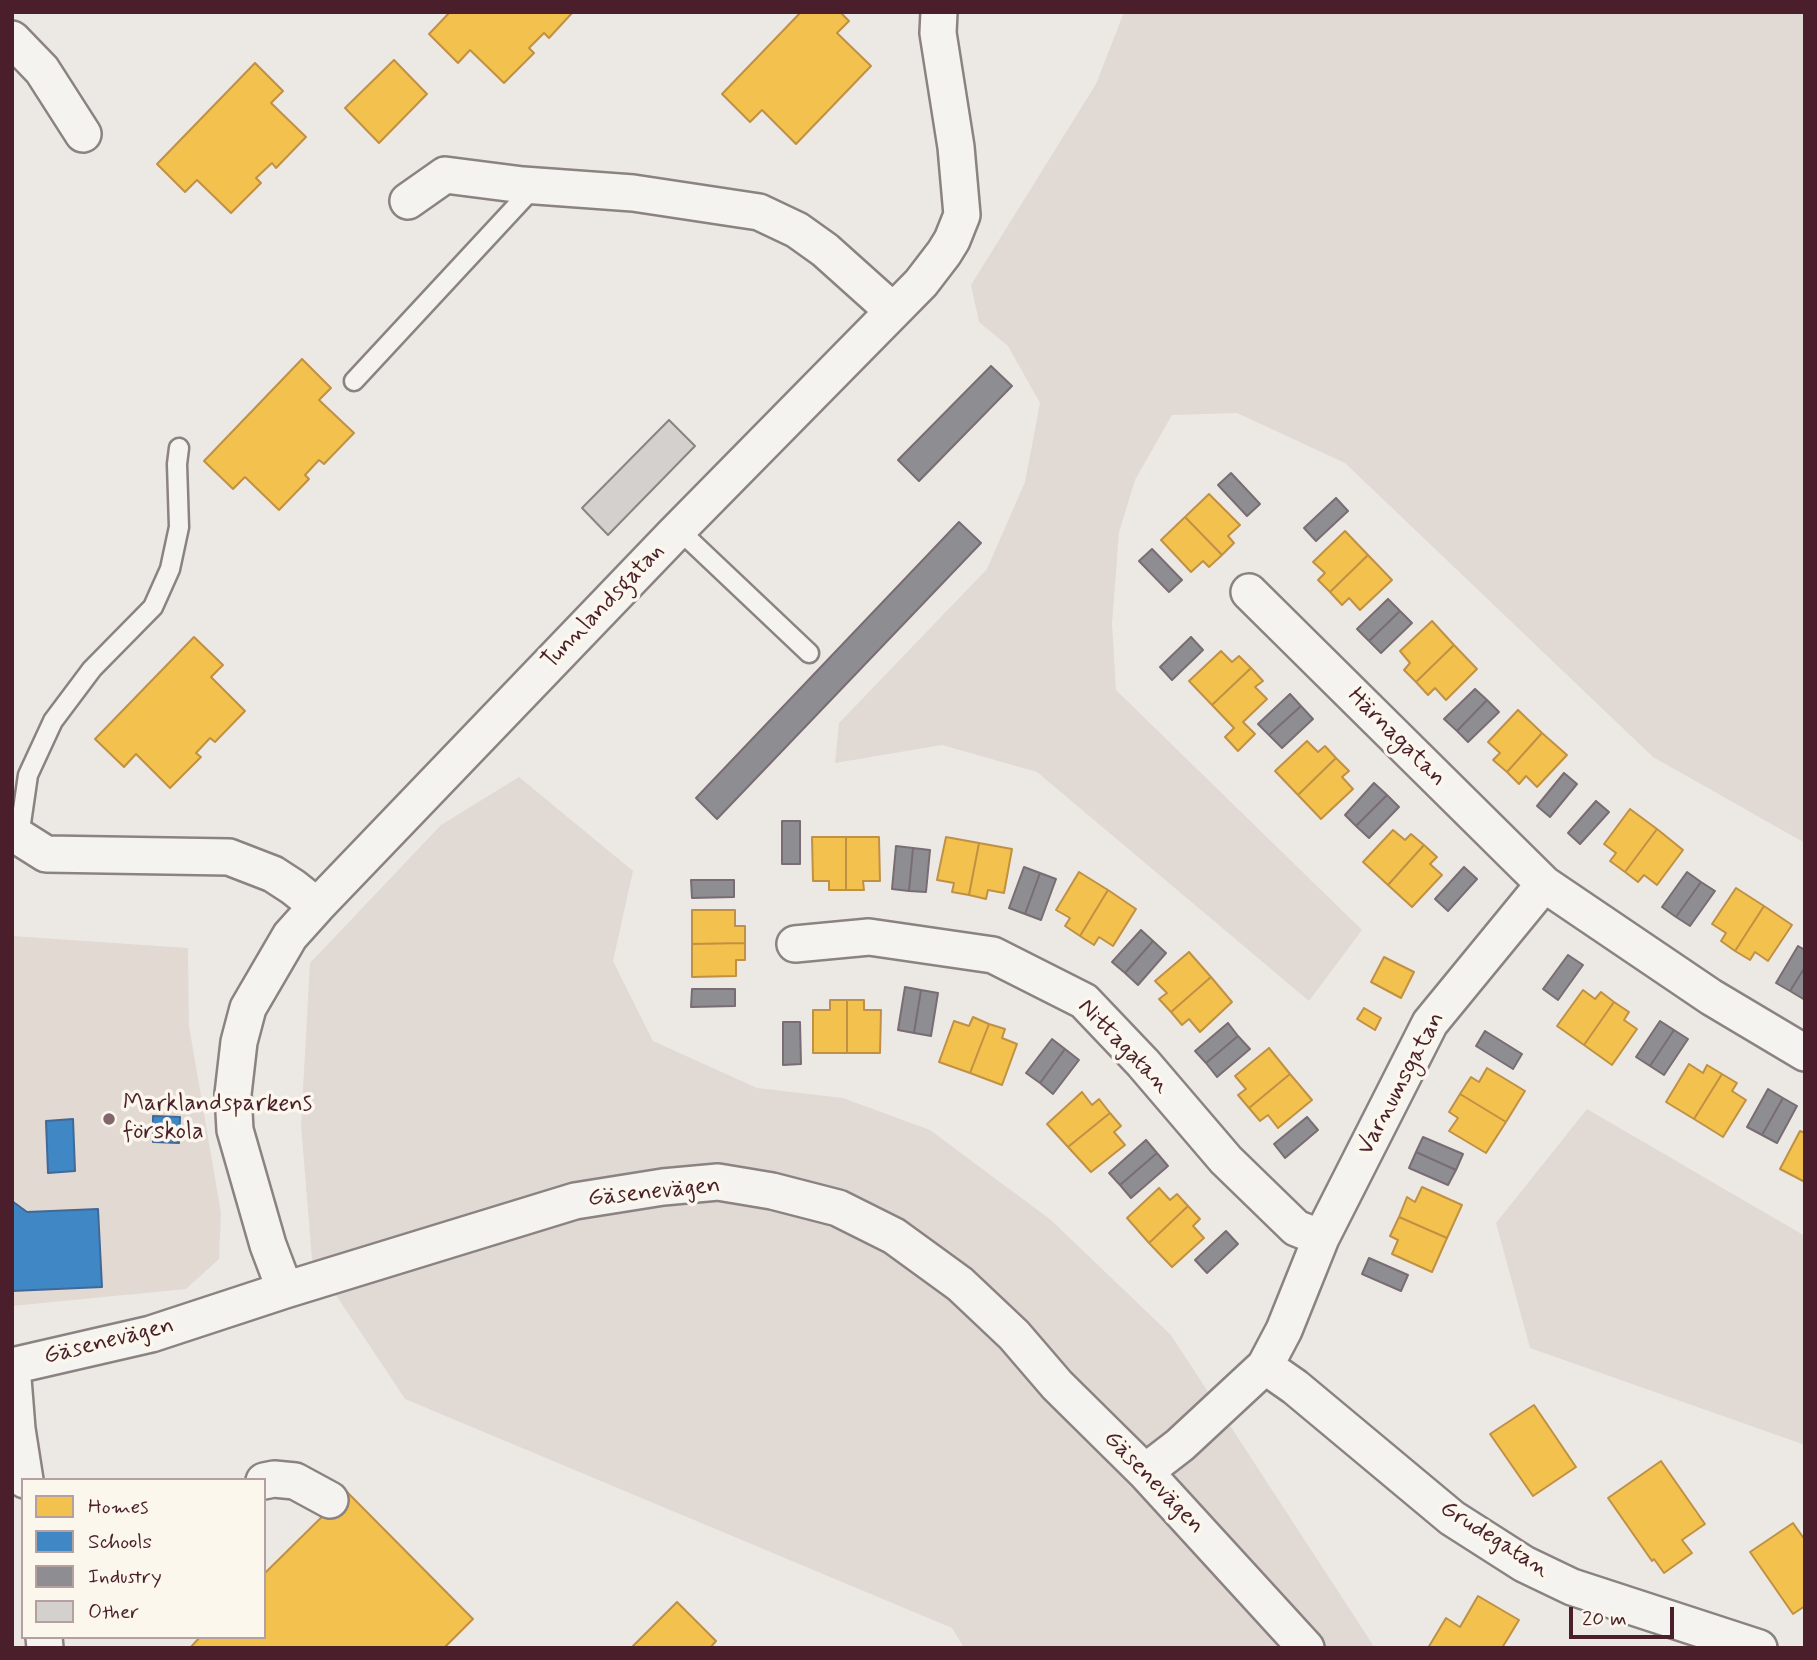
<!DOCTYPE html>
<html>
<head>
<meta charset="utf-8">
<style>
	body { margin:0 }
	#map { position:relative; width:1817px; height:1660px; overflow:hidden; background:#ece9e4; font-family:Mynerve,sans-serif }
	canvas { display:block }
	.frame { position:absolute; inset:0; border:14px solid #4a1f2b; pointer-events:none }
	.legend { position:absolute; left:21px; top:1478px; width:245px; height:161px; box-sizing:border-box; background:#fbf7ec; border:2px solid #b4a19f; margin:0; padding:9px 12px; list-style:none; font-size:21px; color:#4a1f2b }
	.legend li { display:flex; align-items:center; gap:14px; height:35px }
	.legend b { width:35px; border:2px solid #b4a19f }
	.scale { position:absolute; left:1569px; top:1607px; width:105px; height:32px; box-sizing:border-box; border:4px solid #4a1f2b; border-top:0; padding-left:9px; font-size:21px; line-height:24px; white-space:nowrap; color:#4a1f2b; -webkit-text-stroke:5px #fbf7ec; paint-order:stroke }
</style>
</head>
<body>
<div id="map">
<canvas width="1817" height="1660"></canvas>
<div class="frame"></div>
<ul class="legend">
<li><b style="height:19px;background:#f2c14e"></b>Homes</li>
<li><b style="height:19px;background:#3f88c5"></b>Schools</li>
<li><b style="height:19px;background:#8d8d92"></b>Industry</li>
<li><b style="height:19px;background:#d4d0cd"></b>Other</li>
</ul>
<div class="scale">20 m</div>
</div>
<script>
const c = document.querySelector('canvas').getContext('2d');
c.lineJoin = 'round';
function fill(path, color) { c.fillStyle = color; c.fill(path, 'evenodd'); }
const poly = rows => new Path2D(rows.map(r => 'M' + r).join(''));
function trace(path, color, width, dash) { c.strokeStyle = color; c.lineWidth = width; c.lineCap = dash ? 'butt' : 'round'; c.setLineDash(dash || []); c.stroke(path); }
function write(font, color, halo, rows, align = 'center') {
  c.font = font + ' Mynerve,sans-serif'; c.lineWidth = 7; c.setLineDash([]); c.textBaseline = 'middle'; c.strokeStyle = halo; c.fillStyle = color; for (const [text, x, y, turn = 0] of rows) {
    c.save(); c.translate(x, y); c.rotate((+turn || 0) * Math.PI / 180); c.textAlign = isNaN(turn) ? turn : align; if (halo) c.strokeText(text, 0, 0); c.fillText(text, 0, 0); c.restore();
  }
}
fill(poly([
	[12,936,188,948,189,1026,221,1213,219,1259,186,1289,12,1306]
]), '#e2d9d3');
fill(poly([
	[1124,12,1805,12,1805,843,1653,757,1345,463,1237,413,1172,415,1135,480,1119,532,1112,624,1116,690,1362,930,1309,1001,1037,772,942,745,835,763,839,723,987,569,1025,482,1040,403,1008,346,979,322,971,285,1096,84],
	[519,777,633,871,613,961,653,1041,757,1088,843,1098,930,1130,1051,1220,1171,1335,1375,1648,964,1648,952,1628,405,1399,312,1259,301,1125,310,963,441,825],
	[1587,1109,1805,1236,1805,1445,1530,1348,1496,1223]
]), '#e1d9d4');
const homes = poly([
	[450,12,573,12,549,38,544,33,529,48,534,53,504,83,470,50,458,63,429,34,450,12],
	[801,12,840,12,849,21,837,33,871,66,796,144,762,110,750,122,722,94,801,12],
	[394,60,427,94,379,143,345,108,394,60],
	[255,63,283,91,271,103,306,137,276,168,272,163,256,178,261,183,231,213,197,180,185,192,157,164,255,63],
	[302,359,331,388,319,400,354,433,324,464,319,460,305,475,309,479,279,510,245,477,233,489,204,461,302,359],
	[1209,494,1240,525,1228,536,1234,543,1222,555,1185,517,1209,494],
	[1185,517,1222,555,1209,567,1203,561,1191,572,1161,540,1185,517],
	[1345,531,1368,555,1330,592,1318,580,1325,573,1313,562,1345,531],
	[1368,555,1392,580,1360,610,1349,598,1342,605,1330,592,1368,555],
	[1432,621,1454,645,1416,682,1404,670,1410,663,1400,651,1432,621],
	[194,637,223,665,211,677,245,711,215,742,210,738,196,753,201,757,170,788,136,754,124,767,95,739,194,637],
	[1454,645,1477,669,1446,700,1435,688,1428,695,1416,682,1454,645],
	[1221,651,1232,662,1239,656,1251,668,1212,705,1189,681,1221,651],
	[1251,668,1263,681,1255,687,1267,699,1243,722,1255,734,1238,751,1225,737,1234,728,1212,705,1251,668],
	[1518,710,1542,733,1507,772,1493,760,1500,753,1488,742,1518,710],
	[1542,733,1567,755,1537,787,1526,776,1519,784,1507,772,1542,733],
	[1307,741,1318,752,1325,746,1336,758,1298,795,1275,771,1307,741],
	[1336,758,1349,771,1342,777,1353,789,1321,819,1298,795,1336,758],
	[1630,809,1657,829,1625,872,1610,861,1616,853,1604,844,1630,809],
	[1657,829,1683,850,1657,885,1644,875,1638,882,1625,872,1657,829],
	[1393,830,1405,840,1411,834,1424,845,1388,885,1363,862,1393,830],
	[812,837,846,837,846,890,829,890,829,881,813,881,812,837],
	[846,837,879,837,880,881,863,881,864,890,846,890,846,837],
	[946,837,979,843,969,895,952,892,954,883,937,880,946,837],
	[979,843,1012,849,1004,893,988,890,986,899,969,895,979,843],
	[1424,845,1437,857,1430,864,1442,875,1412,907,1388,885,1424,845],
	[1079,872,1108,890,1080,936,1065,926,1070,918,1056,910,1079,872],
	[1736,888,1764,906,1735,951,1721,941,1726,933,1712,924,1736,888],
	[1108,890,1136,909,1113,946,1099,937,1094,945,1080,936,1108,890],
	[1764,906,1792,925,1768,961,1755,952,1750,960,1735,951,1764,906],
	[692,910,735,910,735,926,745,926,745,943,692,944,692,910],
	[745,943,745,960,736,960,736,976,692,977,692,944,745,943],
	[1189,952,1211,977,1171,1012,1159,999,1167,993,1155,981,1189,952],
	[1384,957,1414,972,1401,998,1371,982,1384,957],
	[1211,977,1232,1002,1200,1032,1189,1019,1182,1025,1171,1012,1211,977],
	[1583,990,1595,999,1601,992,1614,1002,1584,1045,1557,1026,1583,990],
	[830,1000,847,1000,847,1053,813,1053,813,1010,830,1010,830,1000],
	[847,1000,864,1000,864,1010,881,1010,880,1053,847,1053,847,1000],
	[1614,1002,1629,1012,1624,1020,1637,1029,1612,1065,1584,1045,1614,1002],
	[1364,1008,1381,1018,1375,1030,1357,1019,1364,1008],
	[973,1017,989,1024,970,1073,939,1062,954,1021,969,1026,973,1017],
	[989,1024,1005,1029,1002,1038,1017,1044,1002,1085,970,1073,989,1024],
	[1269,1048,1290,1074,1249,1108,1238,1095,1246,1089,1235,1076,1269,1048],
	[1689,1064,1703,1073,1707,1065,1722,1074,1694,1119,1666,1102,1689,1064],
	[1487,1068,1525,1091,1506,1122,1460,1094,1471,1077,1479,1082,1487,1068],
	[1290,1074,1312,1100,1278,1128,1268,1115,1260,1121,1249,1108,1290,1074],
	[1722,1074,1737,1083,1732,1091,1746,1100,1723,1137,1694,1119,1722,1074],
	[1082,1092,1092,1105,1099,1099,1110,1113,1068,1147,1047,1124,1082,1092],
	[1460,1094,1506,1122,1486,1153,1449,1131,1458,1118,1449,1112,1460,1094],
	[1110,1113,1121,1126,1114,1132,1125,1145,1091,1172,1068,1147,1110,1113],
	[1800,1131,1805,1133,1805,1182,1780,1169,1800,1131],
	[1422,1187,1462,1205,1447,1238,1399,1217,1407,1197,1415,1202,1422,1187],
	[1159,1188,1170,1200,1177,1194,1188,1206,1149,1243,1127,1218,1159,1188],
	[1188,1206,1200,1219,1193,1226,1204,1238,1172,1267,1149,1243,1188,1206],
	[1399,1217,1447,1238,1432,1272,1392,1254,1398,1240,1390,1236,1399,1217],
	[1534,1405,1576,1467,1533,1496,1490,1434,1534,1405],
	[1661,1461,1705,1524,1682,1540,1692,1553,1664,1573,1654,1559,1652,1561,1608,1498,1661,1461],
	[347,1492,473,1619,444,1648,190,1648,200,1637,264,1637,264,1574,347,1492],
	[1793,1523,1805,1540,1805,1606,1793,1614,1750,1552,1793,1523],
	[1478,1596,1519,1620,1502,1648,1428,1648,1446,1618,1460,1627,1478,1596],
	[677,1602,716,1641,710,1648,631,1648,677,1602]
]);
fill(homes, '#f2c14e');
trace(homes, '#c09044', 2);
const schools = poly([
	[153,1116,180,1117,179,1143,153,1142,153,1116],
	[73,1119,75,1171,48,1173,46,1121,73,1119],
	[12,1201,27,1212,98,1209,102,1287,12,1291,12,1201]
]);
fill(schools, '#3f88c5');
trace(schools, '#426897', 2);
const industry = poly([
	[991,366,1012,386,919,481,898,460,991,366],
	[1231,473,1260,504,1247,516,1218,485,1231,473],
	[1336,498,1348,511,1316,541,1304,528,1336,498],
	[959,522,981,543,717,819,696,798,959,522],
	[1152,549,1182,580,1169,592,1139,561,1152,549],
	[1388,599,1400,611,1369,641,1357,629,1388,599],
	[1400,611,1412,623,1381,653,1369,641,1400,611],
	[1191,637,1203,650,1172,680,1160,667,1191,637],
	[1475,689,1487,700,1457,731,1444,719,1475,689],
	[1290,694,1301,706,1269,735,1258,724,1290,694],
	[1487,700,1499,712,1468,742,1457,731,1487,700],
	[1301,706,1313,719,1282,748,1269,735,1301,706],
	[1564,773,1577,784,1550,817,1537,806,1564,773],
	[1374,783,1387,795,1356,826,1345,815,1374,783],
	[1387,795,1399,807,1369,838,1356,826,1387,795],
	[1596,801,1609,812,1580,844,1568,833,1596,801],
	[782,821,800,821,800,864,782,864,782,821],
	[896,846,913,848,909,891,892,889,896,846],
	[913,848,930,850,926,892,909,891,913,848],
	[1024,867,1040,873,1025,914,1009,908,1024,867],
	[1464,867,1477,879,1448,911,1435,899,1464,867],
	[1687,872,1701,882,1676,917,1662,907,1687,872],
	[1040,873,1056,879,1041,920,1025,914,1040,873],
	[691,880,734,880,734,897,692,898,691,880],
	[1701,882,1715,891,1690,926,1676,917,1701,882],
	[1141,930,1153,941,1125,973,1112,962,1141,930],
	[1153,941,1166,953,1138,985,1125,973,1153,941],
	[1798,946,1805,950,1805,967,1790,991,1776,983,1798,946],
	[1568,955,1583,965,1558,1000,1543,989,1568,955],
	[1805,967,1805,1000,1790,991,1805,967],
	[905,987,921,990,914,1033,898,1030,905,987],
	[692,989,735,989,735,1006,691,1007,692,989],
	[921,990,938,993,931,1036,914,1033,921,990],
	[1660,1021,1674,1030,1650,1066,1636,1057,1660,1021],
	[783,1022,800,1022,801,1064,783,1065,783,1022],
	[1228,1023,1238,1036,1206,1063,1195,1051,1228,1023],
	[1674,1030,1688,1039,1664,1075,1650,1066,1674,1030],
	[1485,1031,1522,1054,1513,1069,1476,1046,1485,1031],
	[1238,1036,1250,1049,1217,1077,1206,1063,1238,1036],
	[1052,1039,1065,1049,1040,1083,1026,1073,1052,1039],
	[1065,1049,1079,1060,1053,1094,1040,1083,1065,1049],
	[1768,1089,1783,1098,1762,1135,1747,1127,1768,1089],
	[1783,1098,1797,1106,1777,1143,1762,1135,1783,1098],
	[1307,1117,1318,1130,1285,1158,1274,1144,1307,1117],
	[1423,1137,1463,1154,1456,1170,1416,1152,1423,1137],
	[1146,1140,1157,1153,1120,1185,1109,1173,1146,1140],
	[1416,1152,1456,1170,1448,1185,1409,1168,1416,1152],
	[1157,1153,1168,1166,1131,1198,1120,1185,1157,1153],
	[1226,1231,1238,1244,1207,1273,1195,1260,1226,1231],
	[1369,1258,1408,1275,1401,1291,1362,1274,1369,1258]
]);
fill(industry, '#8d8d92');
trace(industry, '#796c73', 2);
const building = poly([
	[669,420,695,446,608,535,582,508,669,420]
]);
fill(building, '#d4d0cd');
trace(building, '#8b8282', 2);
const lane = poly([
	[354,381,535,186],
	[678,529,809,653],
	[19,837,28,775,53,721,92,669,153,607,170,569,179,527,177,464,179,448]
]);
const street = poly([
	[12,39,42,70,83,134],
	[408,201,445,175,523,185,633,193,759,212,797,230,825,250,893,311],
	[1249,592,1544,884],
	[19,837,46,854,229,857,273,874,293,887,317,906],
	[795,944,869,937,993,955,1084,1001,1143,1063,1226,1160,1296,1228,1321,1238],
	[285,1290,268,1245,235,1130,233,1094,239,1042,248,1008,290,936,317,906,673,535,921,283,944,253,952,240,962,215,956,147,938,33,939,12],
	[12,1366,151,1334,285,1290,575,1201,663,1187,718,1182,772,1191,838,1208,894,1236,960,1284,1014,1335,1057,1385,1145,1472,1306,1648],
	[12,1366,17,1429,25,1480],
	[1265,1366,1295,1387,1452,1518,1524,1564,1572,1587,1759,1648],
	[1145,1472,1180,1445,1265,1366,1284,1330,1321,1238,1430,1023,1544,884,1711,997,1805,1053],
	[264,1481,274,1479,295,1481,330,1500],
	[44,1637,45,1648]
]);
trace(lane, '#8b8282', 23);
trace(street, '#8b8282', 40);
trace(lane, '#f4f3ef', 18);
trace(street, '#f4f3ef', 35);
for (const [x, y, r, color] of [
	[109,1119,7,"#83666c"]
]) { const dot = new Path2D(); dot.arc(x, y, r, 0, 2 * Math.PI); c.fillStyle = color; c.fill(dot); trace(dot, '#fbf7ec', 2.5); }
write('24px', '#4a1f2b', '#fbf7ec', [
	["Tunnlandsgatan",604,607,-46],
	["Härnagatan",1396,738,45],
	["Nittagatan",1123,1047,46],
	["Varnumsgatan",1402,1084,-62],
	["Gäsenevägen",654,1193,-6],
	["Gäsenevägen",109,1342,-14],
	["Gäsenevägen",1153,1483,46],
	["Grudegatan",1494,1540,32]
]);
write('24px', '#4a1f2b', '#fbf7ec', [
	["Marklandsparkens",123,1105],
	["förskola",123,1133]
], 'left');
</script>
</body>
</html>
